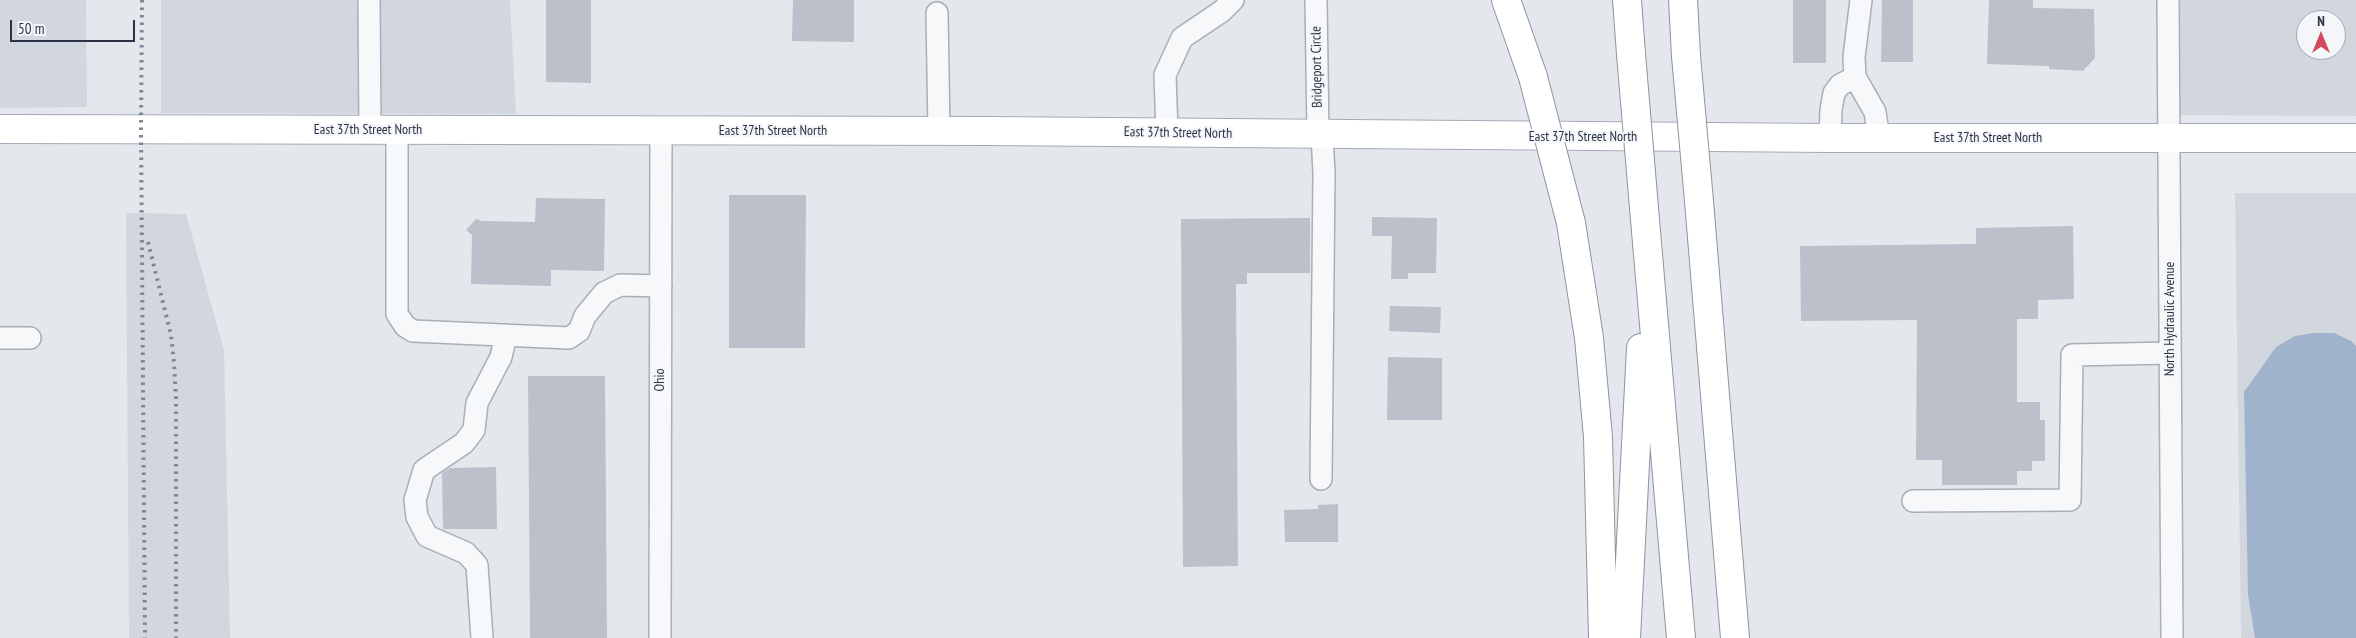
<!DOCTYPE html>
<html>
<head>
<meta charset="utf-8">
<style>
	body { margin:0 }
	#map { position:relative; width:2356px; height:638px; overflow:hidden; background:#e4e7ec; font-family:"PT Sans Narrow",sans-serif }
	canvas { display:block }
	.north { position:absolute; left:2296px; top:10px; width:50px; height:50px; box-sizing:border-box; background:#f4f6f9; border:1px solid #a4a8b1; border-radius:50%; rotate:0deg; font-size:14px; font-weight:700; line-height:20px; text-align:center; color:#2b3445 }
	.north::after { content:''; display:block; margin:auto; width:18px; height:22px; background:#d1495b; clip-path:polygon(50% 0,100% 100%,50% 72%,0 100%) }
	.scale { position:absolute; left:10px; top:20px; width:125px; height:22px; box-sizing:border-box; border:2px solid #2b3445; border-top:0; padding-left:6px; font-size:15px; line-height:18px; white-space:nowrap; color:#2b3445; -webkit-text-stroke:4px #f4f6f9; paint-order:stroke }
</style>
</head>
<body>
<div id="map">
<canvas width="2356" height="638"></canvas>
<div class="north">N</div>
<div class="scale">50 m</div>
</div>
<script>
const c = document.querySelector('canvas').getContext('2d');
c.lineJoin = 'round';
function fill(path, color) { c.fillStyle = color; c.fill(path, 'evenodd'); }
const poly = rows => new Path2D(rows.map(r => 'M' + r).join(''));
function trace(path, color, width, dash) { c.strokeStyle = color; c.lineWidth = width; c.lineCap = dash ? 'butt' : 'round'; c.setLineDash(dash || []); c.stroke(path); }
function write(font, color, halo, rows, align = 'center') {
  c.font = font + ' "PT Sans Narrow",sans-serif'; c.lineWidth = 4; c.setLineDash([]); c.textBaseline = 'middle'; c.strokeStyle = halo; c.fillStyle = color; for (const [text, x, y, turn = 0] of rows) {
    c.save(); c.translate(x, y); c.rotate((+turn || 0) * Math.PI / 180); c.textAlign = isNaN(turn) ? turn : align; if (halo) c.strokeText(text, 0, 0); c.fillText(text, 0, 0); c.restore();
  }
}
fill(poly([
	[0,0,86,0,87,107,0,108],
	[161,0,510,0,516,114,161,113],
	[2168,0,2356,0,2356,116,2169,115],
	[2306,20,2336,20,2336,50,2306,50],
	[2235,193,2356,193,2356,638,2241,638],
	[126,213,186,214,224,350,230,638,129,638]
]), '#d2d6de');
fill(poly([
	[2313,333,2334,333,2351,341,2356,346,2356,638,2255,638,2248,594,2244,392,2276,347,2295,336]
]), '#9fb4cc');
fill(poly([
	[546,0,591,0,591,83,546,82],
	[793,0,854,0,854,42,792,41],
	[1793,0,1826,0,1826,63,1793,63],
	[1882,0,1913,0,1913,62,1881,62],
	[1989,0,2033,0,2033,8,2094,9,2095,58,2083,71,2049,69,2049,66,1987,64],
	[729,195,806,195,805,348,729,348],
	[536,198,605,199,604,271,551,270,551,286,471,284,472,235,466,230,476,219,482,221,535,222],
	[1372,217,1437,218,1436,273,1408,273,1408,279,1391,279,1392,236,1372,236],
	[1310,218,1310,273,1247,273,1247,284,1236,284,1238,566,1183,567,1181,219],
	[2073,226,2074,299,2038,300,2038,319,2017,319,2017,402,2040,402,2040,420,2045,420,2045,461,2032,461,2032,471,2017,471,2017,485,1942,485,1942,460,1916,460,1917,320,1801,321,1800,246,1976,244,1976,228],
	[1390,306,1441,307,1440,333,1389,331],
	[1388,357,1442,358,1442,420,1387,420],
	[528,376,605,376,607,638,530,638],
	[496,467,497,529,443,529,442,473,450,468],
	[1338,504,1338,542,1285,542,1284,510,1318,509,1318,505]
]), '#bbc0ca');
const minor = poly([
	[369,0,370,130],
	[1316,0,1318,135],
	[1861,0,1854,57,1855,77,1875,112,1879,138],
	[2168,0,2172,638],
	[937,13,939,131],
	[397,130,397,314,405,326,413,331,569,338,579,331,585,316,604,293,620,285,661,286],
	[1167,133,1165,75,1182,38,1222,11,1233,0],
	[1830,138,1831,110,1834,93,1840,85,1855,77],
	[0,338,30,338],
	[1321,479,1324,173,1322,135],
	[1913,501,2070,500,2072,355,2170,353],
	[482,638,477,565,466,553,427,536,417,517,415,500,424,470,464,443,474,430,477,403,501,357,506,335],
	[660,638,661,131]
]);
const major = poly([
	[0,129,988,131,1830,138,2356,138]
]);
const highway = poly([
	[1506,0,1533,77],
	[1627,0,1631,54],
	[1683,0,1686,56],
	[1699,201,1735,638],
	[1644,208,1681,638],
	[1571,223,1589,338,1598,437,1603,638],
	[1626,638,1641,348]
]);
trace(minor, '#a9aeb7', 24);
trace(major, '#a3abb8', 30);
trace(highway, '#8b94a3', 30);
trace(minor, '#f7f8fa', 21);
trace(major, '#fff', 28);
trace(highway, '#fff', 28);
trace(poly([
	[142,0,141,129,145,638],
	[148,242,171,335,174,363,176,398,176,638]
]), '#7d8696', 4, [2.5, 5]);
const highwayBridge = poly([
	[1631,54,1644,208],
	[1686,56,1699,201],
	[1533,77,1571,223]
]);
trace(highwayBridge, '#8b94a3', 30, []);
trace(highwayBridge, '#fff', 28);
write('14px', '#2b3445', '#f4f6f9', [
	["Bridgeport Circle",1317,67,-91],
	["East 37th Street North",368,130],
	["East 37th Street North",773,131],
	["East 37th Street North",1178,133,1],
	["East 37th Street North",1583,137],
	["East 37th Street North",1988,138],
	["North Hydraulic Avenue",2170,319,-90],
	["Ohio",660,380,-90]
]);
</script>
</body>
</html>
